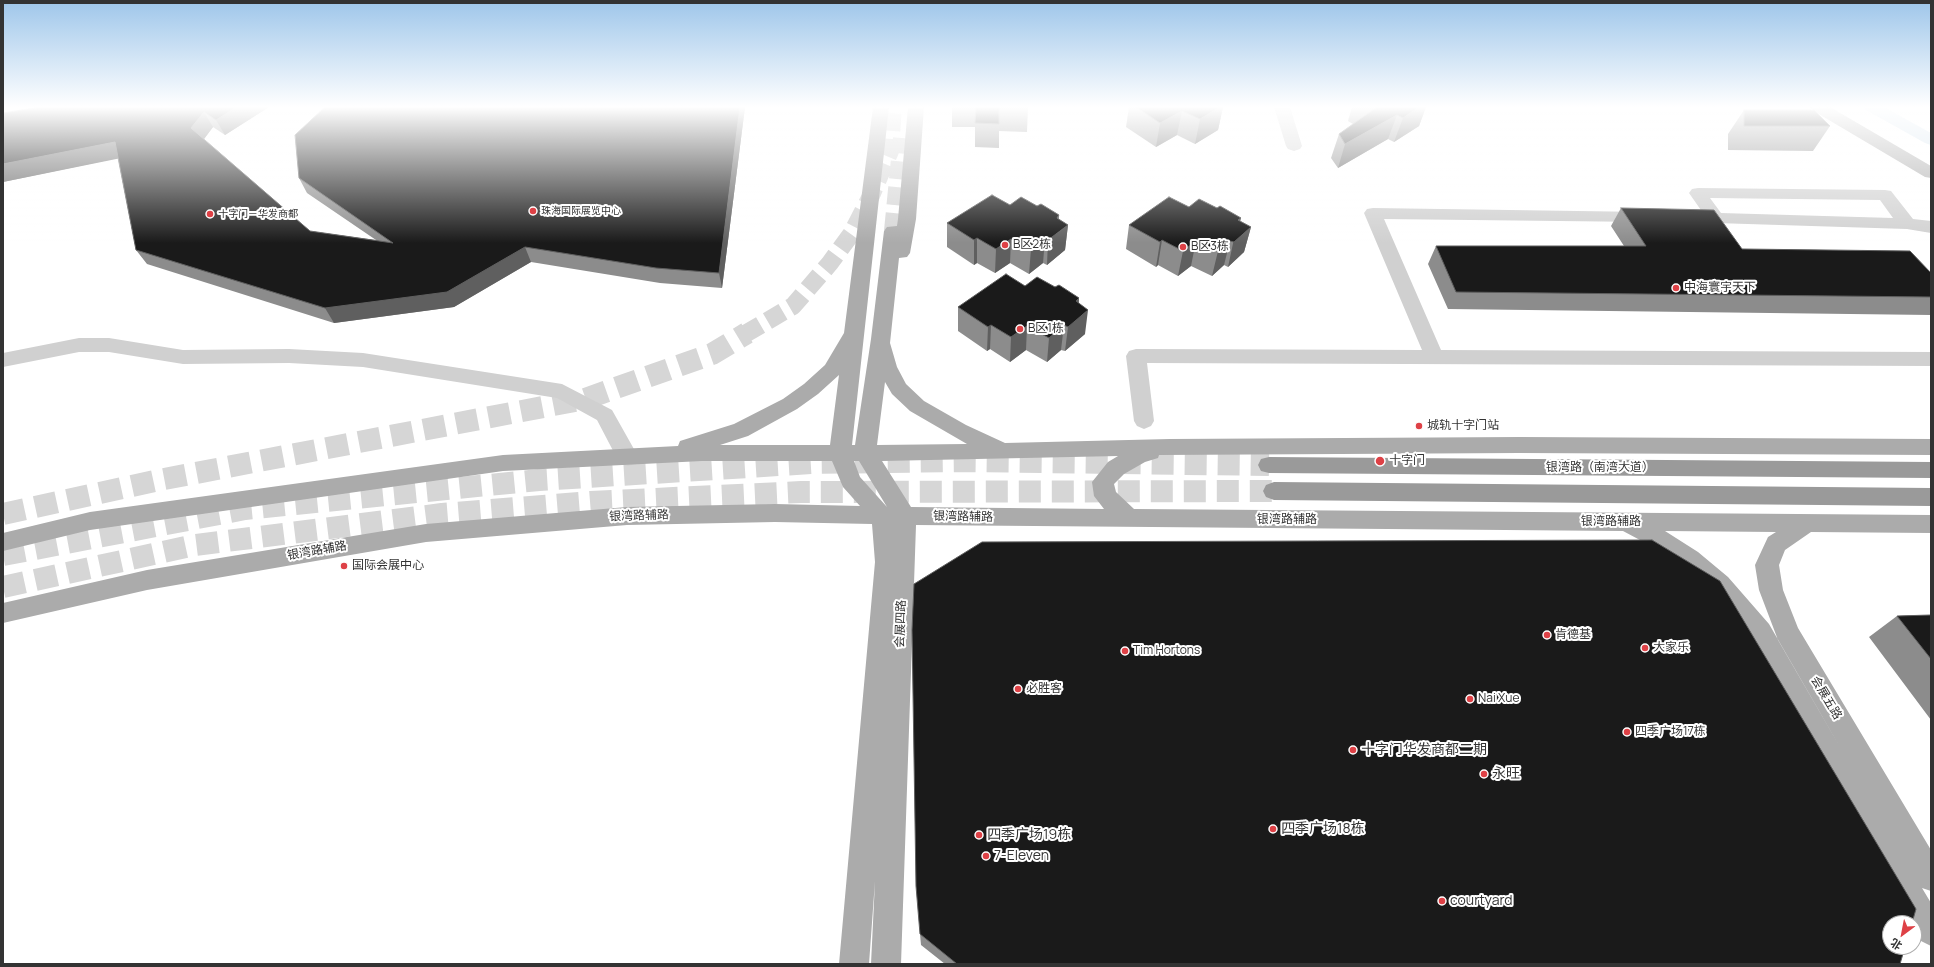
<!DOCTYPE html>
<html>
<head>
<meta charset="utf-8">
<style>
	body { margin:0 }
	#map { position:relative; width:1934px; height:967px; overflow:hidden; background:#fff; font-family:Manrope,"Noto Sans SC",sans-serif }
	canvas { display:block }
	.frame { position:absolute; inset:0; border:4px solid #333; pointer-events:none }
	.north { position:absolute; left:1882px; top:915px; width:40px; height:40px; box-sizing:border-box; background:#fff; border:1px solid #adadad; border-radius:50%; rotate:212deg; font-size:11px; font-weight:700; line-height:16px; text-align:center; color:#333 }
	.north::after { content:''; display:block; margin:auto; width:14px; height:18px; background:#de4146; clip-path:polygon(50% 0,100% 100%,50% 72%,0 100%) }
</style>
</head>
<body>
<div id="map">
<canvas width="1934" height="967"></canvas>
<div class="frame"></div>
<div class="north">北</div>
</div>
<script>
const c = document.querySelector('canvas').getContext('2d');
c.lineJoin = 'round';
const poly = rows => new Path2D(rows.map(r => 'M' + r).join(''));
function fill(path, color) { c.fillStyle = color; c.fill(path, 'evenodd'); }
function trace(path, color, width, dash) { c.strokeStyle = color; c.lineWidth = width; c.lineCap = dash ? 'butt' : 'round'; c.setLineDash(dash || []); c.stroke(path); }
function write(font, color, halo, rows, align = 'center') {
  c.font = font + ' Manrope,"Noto Sans SC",sans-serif'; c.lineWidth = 4; c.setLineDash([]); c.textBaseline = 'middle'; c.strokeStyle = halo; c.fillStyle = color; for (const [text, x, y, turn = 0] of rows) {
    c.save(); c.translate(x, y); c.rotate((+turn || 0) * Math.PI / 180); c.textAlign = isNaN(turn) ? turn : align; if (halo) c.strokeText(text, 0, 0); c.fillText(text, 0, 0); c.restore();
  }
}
fill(poly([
	[1864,107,1884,107,1931,133,1931,145,1925,143,1866,110,1864,107]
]), '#d0e0ec');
trace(poly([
	[893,231,902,138],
	[745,334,793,306,830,263,852,233,870,198,890,151,893,107]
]), '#d6d6d6', 18, [18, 8]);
trace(poly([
	[3,514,159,480,585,399,712,354,747,333]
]), '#d6d6d6', 22, [22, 11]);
trace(poly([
	[3,555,245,509,539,480,812,463,964,461,1269,465],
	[3,587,195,545,442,514,591,502,801,492,1274,491]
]), '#d6d6d6', 22, [22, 11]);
fill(poly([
	[1274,107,1290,107,1302,146,1300,149,1294,151,1288,149,1286,146,1274,107],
	[1698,188,1885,190,1891,191,1913,219,1931,221,1931,233,1907,229,1684,222,1681,218,1684,214,1703,213,1689,193,1692,189,1698,188],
	[1710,198,1880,200,1893,218,1721,213,1710,198],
	[1373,208,1646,212,1652,213,1655,217,1652,221,1646,222,1384,219,1441,350,1931,352,1931,366,1147,363,1154,421,1151,426,1144,429,1137,426,1134,421,1126,356,1129,351,1136,349,1422,350,1364,213,1367,209,1373,208],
	[79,338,109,338,183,350,289,349,363,353,562,384,612,410,639,458,636,464,628,466,620,464,597,420,557,398,363,367,289,363,183,364,109,352,79,352,3,367,3,353,79,338]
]), '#d0d0d0');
fill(poly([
	[873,107,889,107,852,445,855,445,871,339,884,231,887,227,897,226,898,219,908,107,924,107,916,219,910,253,907,257,899,258,890,343,897,367,906,384,924,401,966,425,1005,443,1170,439,1520,437,1931,439,1931,455,1520,453,1159,455,1158,458,1145,462,1124,474,1114,484,1116,492,1134,509,1931,515,1931,533,1811,532,1785,550,1779,565,1783,590,1798,628,1931,850,1931,891,1922,888,1931,903,1931,946,1921,941,1914,930,1914,923,1910,923,1751,640,1712,591,1682,566,1655,548,1623,531,916,525,901,964,871,964,875,881,869,964,839,964,875,562,872,524,775,522,627,525,426,542,147,590,3,623,3,603,147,570,426,524,627,507,775,504,860,506,843,487,832,461,702,461,503,471,90,530,3,551,3,533,90,512,503,455,678,446,680,441,734,424,783,399,804,384,825,365,844,333,873,107],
	[839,375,830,445,720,445,748,436,797,409,818,394,839,375],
	[885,382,892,394,910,411,967,444,877,445,885,382],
	[1118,456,1108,462,1092,482,1094,496,1104,509,911,507,882,461,1118,456],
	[854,461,859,461,887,507,860,477,854,461],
	[1665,531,1776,532,1768,537,1755,565,1759,590,1778,640,1844,754,1769,624,1728,577,1698,552,1665,531],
	[1810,107,1830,107,1931,166,1931,178,1925,177,1812,110,1810,107]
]), '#ababab');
fill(poly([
	[1269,457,1931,462,1931,478,1269,473,1261,471,1258,465,1261,459,1269,457],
	[1274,482,1931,488,1931,506,1274,500,1266,497,1263,491,1266,485,1274,482]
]), '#9a9a9a');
fill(poly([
	[40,107,269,107,225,135,213,127,204,139,310,231,376,240,307,193,299,178,745,107,722,288,660,283,531,262,454,307,334,323,147,264,136,250,118,158,3,182],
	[952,107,1028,107,1027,132,999,131,999,148,975,147,975,127,952,127],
	[1129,107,1223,107,1218,130,1195,144,1177,135,1156,147,1126,127],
	[1352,107,1426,107,1419,126,1394,142,1388,139,1338,168,1331,158,1339,134,1353,124,1348,121],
	[1744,110,1830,126,1813,151,1728,150,1728,134],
	[1010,205,1059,220,1068,225,1065,250,1047,265,1043,263,1029,274,1010,263,995,273,977,263,974,265,947,247,947,223],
	[1189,207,1217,208,1241,218,1240,221,1251,227,1244,252,1228,267,1224,265,1212,276,1191,266,1178,276,1158,265,1156,267,1126,249,1129,225],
	[1621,208,1742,249,1931,273,1931,315,1448,309,1428,264,1436,246,1624,246,1611,226],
	[1025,286,1055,287,1079,298,1079,303,1085,334,1065,351,1061,350,1047,362,1026,350,1010,362,990,349,987,351,958,331,958,307],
	[1931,615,1931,720,1869,637,1897,616],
	[920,934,1900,964,945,964,921,945]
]), '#8c8c8c');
fill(poly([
	[237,107,269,107,225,135,216,120],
	[740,107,745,107,722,288,719,273],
	[1220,107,1223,107,1218,130,1195,144,1200,119],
	[1419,107,1426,107,1419,126,1394,142,1403,118],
	[1182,111,1177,135,1156,147,1160,123],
	[204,112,213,127,201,143,191,128],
	[1397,115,1388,139,1338,168,1345,144],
	[115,142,126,157,3,182,3,164],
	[1059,215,1058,233,1068,225,1065,250,1047,265,1048,240,1057,218],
	[1241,218,1235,241,1251,227,1244,252,1228,267,1238,220],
	[977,238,977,263,974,265,974,240],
	[1011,239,1010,263,995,273,996,249],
	[1045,239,1043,263,1029,274,1031,249],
	[1162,240,1158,265,1156,267,1160,242],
	[1196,241,1191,266,1178,276,1183,251],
	[1230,241,1224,265,1212,276,1218,251],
	[525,247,531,262,454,307,334,323,325,308],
	[1079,298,1077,319,1088,310,1085,334,1065,351,1068,327,1076,301],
	[991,325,990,349,987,351,988,327],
	[1064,325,1061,350,1047,362,1049,338],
	[1027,326,1026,350,1010,362,1011,337]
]), '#5f5f5f');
const building = poly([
	[40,107,237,107,216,120,204,112,191,128,310,231,393,243,299,178,295,135,325,107,740,107,719,273,656,268,525,247,447,292,325,308,136,250,115,142,3,164,3,113,40,107],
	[976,107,999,107,999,124,975,123,976,107],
	[1136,107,1220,107,1200,119,1182,111,1160,123,1136,107],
	[1377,107,1419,107,1403,118,1397,115,1345,144,1339,134,1377,107],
	[1744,110,1814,110,1830,126,1744,126,1744,110],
	[992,195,1010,205,1021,197,1037,206,1041,204,1059,215,1057,218,1068,225,1048,240,1045,239,1031,249,1011,239,996,249,977,238,974,240,947,223,992,195],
	[1169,197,1189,207,1199,199,1217,208,1220,206,1241,218,1238,220,1251,227,1234,242,1230,241,1218,251,1196,241,1183,251,1162,240,1160,242,1129,225,1169,197],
	[1621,208,1714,210,1742,249,1910,251,1931,273,1931,297,1456,292,1436,246,1646,246,1621,208],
	[1006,274,1025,286,1037,277,1055,287,1059,285,1079,298,1076,301,1088,310,1068,327,1064,325,1049,338,1027,326,1011,337,991,325,988,327,958,307,1006,274],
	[1652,540,1720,581,1916,909,1912,923,1890,923,1890,947,1905,947,1900,964,957,964,920,934,916,886,912,630,914,584,982,542,1652,540],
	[1931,615,1931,659,1897,616,1931,615]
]);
fill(building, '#1a1a1a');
trace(building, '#5f5f5f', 1);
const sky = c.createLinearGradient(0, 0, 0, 243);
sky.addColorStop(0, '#9ec6ea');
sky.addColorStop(0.44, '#fff');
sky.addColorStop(1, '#ffffff00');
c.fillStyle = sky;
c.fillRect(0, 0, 1934, 243);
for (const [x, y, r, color] of [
	[533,211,4,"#de4146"],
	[210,214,4,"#de4146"],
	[1005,245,4,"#de4146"],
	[1183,247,4,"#de4146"],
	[1676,288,4,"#de4146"],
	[1020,329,4,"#de4146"],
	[1419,426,4,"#de4146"],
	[1380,461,5,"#de4146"],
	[344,566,4,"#de4146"],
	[1547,635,4,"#de4146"],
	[1645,648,4,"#de4146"],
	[1125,651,4,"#de4146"],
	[1018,689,4,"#de4146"],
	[1470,699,4,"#de4146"],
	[1627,732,4,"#de4146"],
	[1353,750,4,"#de4146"],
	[1484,774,4,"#de4146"],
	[1273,829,4,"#de4146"],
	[979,835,4,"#de4146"],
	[986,856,4,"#de4146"],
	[1442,901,4,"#de4146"]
]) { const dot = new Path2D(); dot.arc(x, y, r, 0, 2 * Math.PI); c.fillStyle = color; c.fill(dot); trace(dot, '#fff', 1.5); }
write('10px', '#333', '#fff', [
	["珠海国际展览中心",541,211],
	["十字门－华发商都",218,214]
], 'left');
write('12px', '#333', '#fff', [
	["B区2栋",1013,245],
	["B区3栋",1191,247],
	["中海寰宇天下",1684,288],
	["B区1栋",1028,329],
	["城轨十字门站",1427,426],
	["十字门",1389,461],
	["国际会展中心",352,566],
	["肯德基",1555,635],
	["大家乐",1653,648],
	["Tim Hortons",1133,651],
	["必胜客",1026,689],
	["Nai Xue",1478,699],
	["四季广场17栋",1635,732]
], 'left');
write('12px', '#333', '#fff', [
	["银湾路（南湾大道）",1600,468],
	["银湾路辅路",639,516,-2],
	["银湾路辅路",963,517,1],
	["银湾路辅路",1287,520],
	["银湾路辅路",1611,522],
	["银湾路辅路",317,551,-10],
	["会展四路",901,624,-88],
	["会展五路",1826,698,59]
]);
write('14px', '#333', '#fff', [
	["十字门华发商都二期",1361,750],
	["永旺",1492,774],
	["四季广场18栋",1281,829],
	["四季广场19栋",987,835],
	["7-Eleven",994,856],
	["courtyard",1450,901]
], 'left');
</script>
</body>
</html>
